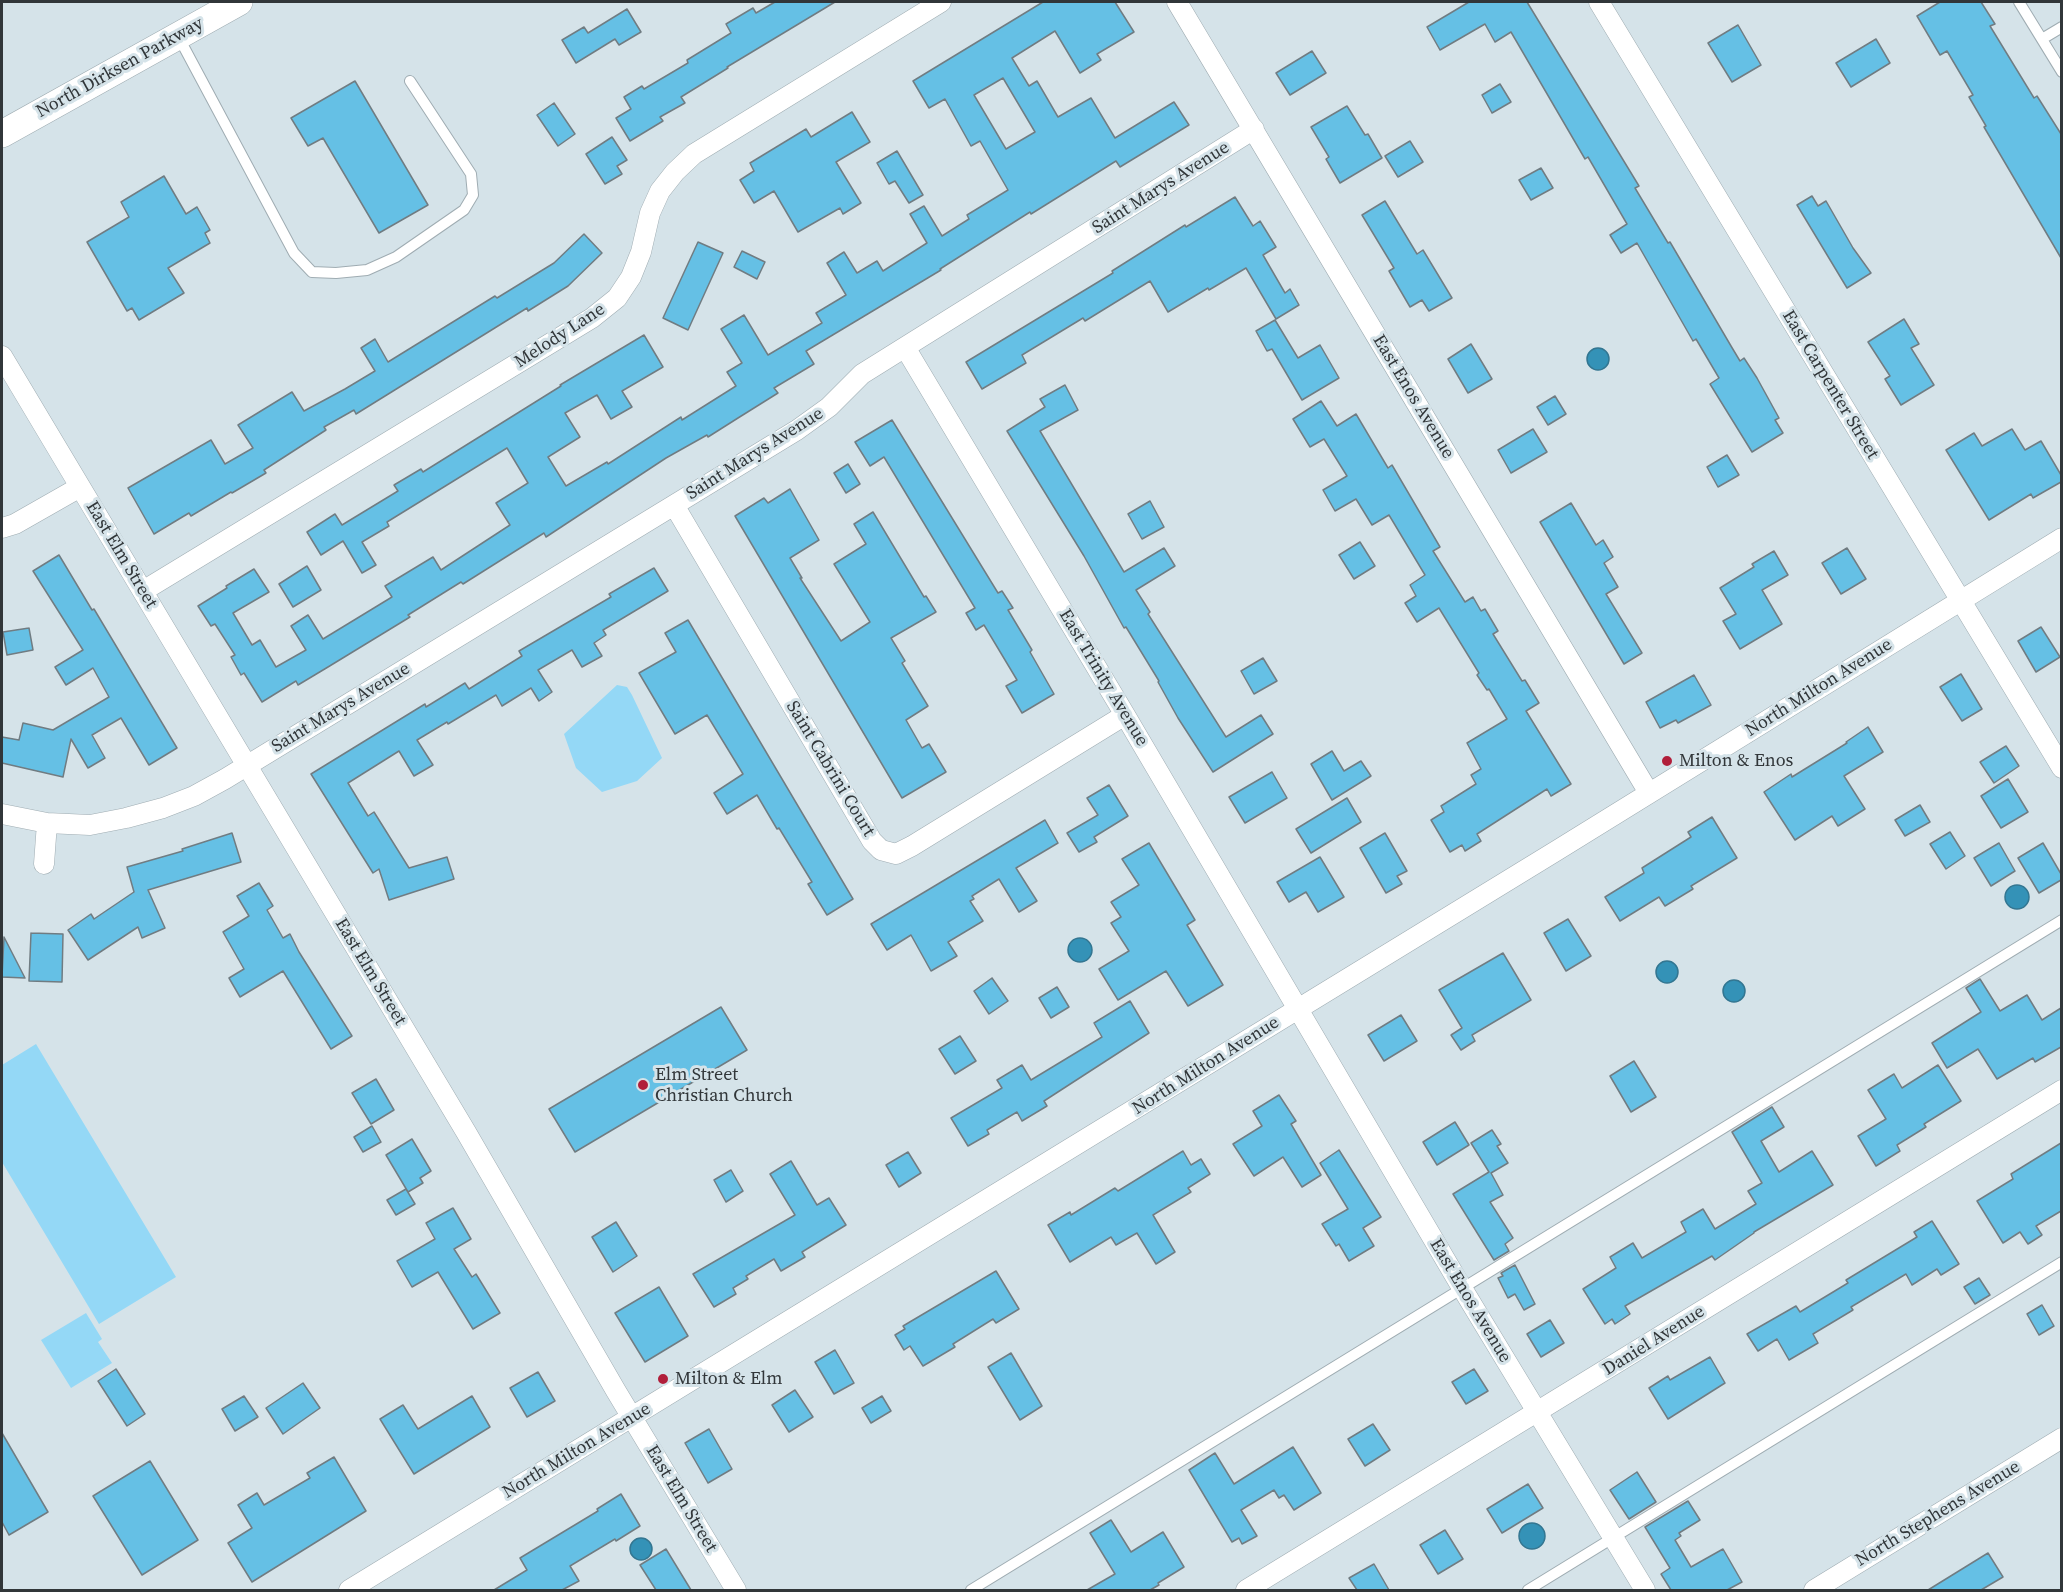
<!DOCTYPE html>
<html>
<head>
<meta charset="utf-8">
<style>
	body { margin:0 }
	#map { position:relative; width:2063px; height:1592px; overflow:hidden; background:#d5e3e9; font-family:"Source Serif 4",serif }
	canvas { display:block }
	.frame { position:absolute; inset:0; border:3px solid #313639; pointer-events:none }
</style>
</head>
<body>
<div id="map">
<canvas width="2063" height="1592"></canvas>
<div class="frame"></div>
</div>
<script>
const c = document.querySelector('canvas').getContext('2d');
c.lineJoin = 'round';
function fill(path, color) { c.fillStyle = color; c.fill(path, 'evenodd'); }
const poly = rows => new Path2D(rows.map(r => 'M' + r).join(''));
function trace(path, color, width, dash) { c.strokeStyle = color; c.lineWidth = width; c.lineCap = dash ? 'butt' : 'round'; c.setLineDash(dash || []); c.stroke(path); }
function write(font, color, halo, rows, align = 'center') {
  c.font = font + ' "Source Serif 4",serif'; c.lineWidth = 6; c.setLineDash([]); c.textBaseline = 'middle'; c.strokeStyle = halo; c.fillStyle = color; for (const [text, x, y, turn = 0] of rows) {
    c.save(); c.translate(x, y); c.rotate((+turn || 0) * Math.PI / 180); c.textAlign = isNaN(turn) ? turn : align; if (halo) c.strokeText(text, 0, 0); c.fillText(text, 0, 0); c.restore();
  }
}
fill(poly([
	[617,685,627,687,632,695,662,758,637,781,602,792,576,768,564,734],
	[36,1044,176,1277,99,1324,2,1162,2,1065],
	[86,1313,102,1339,98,1342,112,1363,71,1388,41,1340]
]), '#94d8f6');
const water = poly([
	'1587 359a11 11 0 1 1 22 0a11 11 0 1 1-22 0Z',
	'2005 897a12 12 0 1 1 24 0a12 12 0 1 1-24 0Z',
	'1068 950a12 12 0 1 1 24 0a12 12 0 1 1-24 0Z',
	'1656 972a11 11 0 1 1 22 0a11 11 0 1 1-22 0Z',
	'1723 991a11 11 0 1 1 22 0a11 11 0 1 1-22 0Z',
	'1519 1536a13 13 0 1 1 26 0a13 13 0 1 1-26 0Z',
	'630 1549a11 11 0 1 1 22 0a11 11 0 1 1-22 0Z'
]);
fill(water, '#3492b7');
trace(water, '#337691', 1.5);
const building = poly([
	[775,2,835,2,727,67,728,68,681,97,685,103,660,117,663,121,630,141,616,118,631,109,624,97,642,86,644,89,688,63,687,60,731,33,726,24,753,8,756,13,775,2],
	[1043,2,1115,2,1134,32,1097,54,1101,60,1080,73,1055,31,1012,58,1029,86,1037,81,1058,117,1091,98,1115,138,1174,102,1189,125,1120,167,1116,161,1031,214,1030,212,940,269,941,270,806,351,814,364,774,388,778,393,738,418,708,437,707,435,666,458,546,537,544,533,463,584,461,582,408,615,410,617,328,667,298,685,296,681,262,702,244,673,241,675,231,657,235,655,215,624,211,626,198,606,227,588,226,586,254,569,269,592,233,613,252,645,260,640,276,667,306,650,291,626,308,615,323,639,392,597,385,586,433,557,441,570,510,525,496,503,528,483,507,448,387,522,389,526,362,542,376,565,362,573,343,541,321,555,307,532,335,514,342,525,398,491,394,485,421,469,423,472,561,386,560,385,644,335,663,367,622,391,632,407,611,419,597,395,565,413,580,437,548,457,566,486,607,462,608,464,681,417,682,420,736,386,727,372,742,363,721,329,744,315,768,355,822,323,816,313,846,295,827,263,844,252,857,273,877,261,883,271,927,243,910,214,924,206,942,236,969,219,967,215,1008,190,980,141,971,146,945,99,929,108,913,81,1043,2],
	[1003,78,1035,132,1006,149,974,95,1003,78],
	[1469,2,1527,2,1639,186,1635,188,1668,243,1670,242,1731,346,1740,361,1744,358,1757,378,1779,418,1775,420,1783,433,1752,452,1710,384,1719,378,1696,339,1693,341,1637,243,1621,253,1610,235,1627,224,1588,157,1585,159,1511,32,1495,42,1485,24,1440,50,1427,27,1469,2],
	[1940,2,1981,2,1995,24,1990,26,2034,98,2037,96,2061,134,2061,258,1984,127,1986,126,1969,97,1973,95,1947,51,1940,55,1917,16,1940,2],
	[627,9,641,32,619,45,615,39,576,63,562,40,584,27,588,33,627,9],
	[1738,25,1761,65,1732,82,1708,43,1738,25],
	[1876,39,1890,63,1851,87,1836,63,1876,39],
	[1312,51,1326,73,1290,95,1276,73,1312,51],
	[355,81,428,205,379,233,323,138,308,146,291,118,355,81],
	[1500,84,1511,102,1492,113,1482,95,1500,84],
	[554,103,575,134,558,146,537,115,554,103],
	[1347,106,1365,135,1368,134,1382,158,1340,183,1326,159,1329,157,1311,127,1347,106],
	[852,112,870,142,836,162,861,203,843,214,840,208,798,232,774,191,754,203,740,180,754,171,750,163,806,129,811,137,852,112],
	[612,137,627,160,617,166,622,174,605,184,586,154,612,137],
	[1410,141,1423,162,1398,177,1385,156,1410,141],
	[897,151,923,195,909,203,895,181,889,184,877,163,897,151],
	[1541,168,1553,188,1531,200,1519,180,1541,168],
	[164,176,186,214,197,207,210,230,205,233,210,243,168,268,184,293,139,320,132,308,127,311,87,242,129,217,121,202,164,176],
	[1812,196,1818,206,1826,201,1853,248,1871,273,1847,288,1797,205,1812,196],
	[1235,197,1253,226,1260,221,1276,247,1263,255,1285,293,1290,289,1299,305,1276,319,1246,268,1209,290,1208,288,1168,312,1150,281,1085,321,1083,318,1022,355,1026,363,982,389,966,362,1113,273,1112,271,1185,225,1186,227,1235,197],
	[1385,201,1417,254,1423,250,1452,298,1429,311,1422,300,1410,307,1389,271,1394,268,1362,215,1385,201],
	[584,234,602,253,568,286,528,311,527,308,356,414,354,410,324,427,326,430,264,470,266,473,232,493,231,492,191,516,189,513,154,534,128,488,211,440,225,464,253,448,238,425,292,392,304,411,345,389,375,371,361,348,375,339,388,362,495,296,497,298,554,263,584,234],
	[698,242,723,253,688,330,663,318,698,242],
	[742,251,765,262,757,279,734,267,742,251],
	[1904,319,1919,344,1911,348,1934,385,1901,405,1885,379,1890,376,1868,342,1904,319],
	[1275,320,1298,358,1320,345,1339,378,1302,400,1272,349,1267,351,1256,331,1275,320],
	[1471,344,1492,379,1468,393,1448,359,1471,344],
	[1065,385,1078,410,1040,431,1124,572,1164,548,1175,566,1136,590,1150,612,1148,614,1226,737,1261,715,1273,734,1213,772,1178,718,1158,682,1159,681,1126,627,1124,628,1084,556,1007,431,1045,407,1040,399,1065,385],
	[1555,396,1566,414,1548,425,1537,407,1555,396],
	[1321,401,1337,426,1356,414,1388,468,1392,465,1440,547,1433,551,1465,602,1473,597,1481,611,1485,609,1498,631,1493,634,1522,681,1525,680,1539,703,1526,711,1571,784,1551,796,1547,789,1477,834,1481,841,1465,851,1462,845,1450,852,1431,820,1444,812,1441,806,1476,784,1471,775,1481,769,1467,743,1507,719,1489,689,1487,690,1477,675,1479,673,1439,608,1417,622,1405,603,1416,596,1410,585,1425,575,1389,515,1372,525,1356,499,1335,511,1323,490,1347,476,1324,439,1310,447,1293,419,1321,401],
	[892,420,998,593,1002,591,1013,608,1008,610,1032,650,1030,652,1054,694,1022,713,1006,686,1017,680,984,625,976,630,966,613,975,608,884,457,870,466,855,442,892,420],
	[1533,429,1547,452,1511,473,1498,450,1533,429],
	[2012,429,2025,450,2041,441,2061,475,2061,482,2033,498,2031,494,1989,520,1946,450,1974,433,1982,446,2012,429],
	[1727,455,1739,475,1718,487,1707,467,1727,455],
	[848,464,860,484,846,493,834,473,848,464],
	[790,489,819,540,790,558,802,578,800,578,841,641,870,622,834,564,866,544,854,524,873,512,924,597,926,596,936,612,891,638,905,661,902,663,928,706,906,720,922,748,929,744,946,772,902,798,735,516,764,498,768,503,790,489],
	[1150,501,1164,527,1142,539,1128,514,1150,501],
	[1571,503,1596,545,1603,540,1613,557,1604,563,1618,587,1606,594,1642,653,1624,664,1540,522,1571,503],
	[1360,542,1375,566,1354,579,1339,555,1360,542],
	[1847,548,1866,579,1841,594,1822,563,1847,548],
	[1774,551,1788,575,1762,590,1782,624,1740,649,1723,621,1736,614,1720,588,1754,567,1752,564,1774,551],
	[59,555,92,610,94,609,177,748,149,765,121,718,92,735,105,758,88,768,71,739,63,777,2,763,2,737,19,740,23,723,53,730,109,697,93,668,66,685,55,667,83,650,33,571,59,555],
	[307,566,321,590,293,607,279,584,307,566],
	[654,568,668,591,603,630,606,635,594,643,602,656,582,667,572,650,538,670,552,692,539,701,531,688,502,706,496,695,448,724,447,722,417,740,433,765,414,776,399,751,348,783,368,816,374,812,409,868,447,857,454,879,389,900,379,869,373,873,311,774,425,704,426,707,465,683,469,689,522,656,519,651,611,597,609,594,654,568],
	[688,620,853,899,827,915,808,884,812,882,779,828,777,829,757,795,727,814,714,793,743,774,707,715,675,734,639,673,676,652,665,633,688,620],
	[2041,627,2060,657,2036,672,2018,641,2041,627],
	[29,628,33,650,7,655,3,632,29,628],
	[1263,658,1277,681,1254,694,1241,671,1263,658],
	[1961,674,1982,709,1962,721,1940,687,1961,674],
	[1694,675,1711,705,1678,723,1676,720,1660,728,1646,702,1694,675],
	[1868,727,1883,752,1844,776,1865,809,1838,826,1832,816,1795,840,1764,792,1791,774,1792,777,1847,743,1846,742,1868,727],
	[2006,746,2019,766,1994,783,1980,762,2006,746],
	[1332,751,1344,771,1361,761,1371,776,1332,800,1311,764,1332,751],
	[1272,772,1287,798,1245,823,1229,797,1272,772],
	[2008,779,2028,812,2001,828,1981,796,2008,779],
	[1109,785,1128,816,1094,837,1097,842,1079,852,1067,833,1098,815,1087,798,1109,785],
	[1347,798,1361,822,1311,853,1296,829,1347,798],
	[1920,805,1930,822,1905,836,1895,820,1920,805],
	[1712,817,1737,858,1691,886,1693,889,1665,906,1659,897,1620,921,1605,897,1644,873,1642,868,1691,837,1688,832,1712,817],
	[1045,820,1058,843,1016,868,1037,901,1019,912,999,879,972,896,974,899,970,901,983,921,948,942,957,956,931,971,911,935,887,950,871,924,1045,820],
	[1950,832,1965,856,1946,869,1930,844,1950,832],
	[232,833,241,862,148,890,165,928,142,938,138,927,88,960,68,930,91,914,94,919,134,892,127,867,183,851,182,849,232,833],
	[1385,833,1407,871,1397,876,1402,884,1386,893,1360,848,1385,833],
	[1149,843,1195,920,1187,925,1223,985,1188,1006,1166,971,1118,1000,1099,969,1129,951,1111,923,1121,917,1111,902,1139,885,1122,859,1149,843],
	[1999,843,2015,871,1991,886,1974,858,1999,843],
	[2043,843,2061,874,2061,880,2039,893,2018,858,2043,843],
	[1320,857,1344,897,1318,912,1306,892,1289,902,1277,882,1320,857],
	[259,883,273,906,267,910,283,938,290,934,299,952,352,1036,331,1049,283,971,240,997,229,978,244,969,223,932,249,916,237,896,259,883],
	[1568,919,1591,956,1566,971,1544,933,1568,919],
	[31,933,63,934,62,982,29,981,31,933],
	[4,937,25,978,2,977,4,937],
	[1503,953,1531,1000,1472,1035,1475,1041,1461,1050,1451,1035,1462,1028,1439,990,1503,953],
	[992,978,1008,1001,989,1014,974,991,992,978],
	[1980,979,2000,1011,2027,995,2042,1020,2061,1008,2061,1047,2035,1062,2033,1058,1997,1079,1978,1049,1947,1068,1932,1043,1981,1012,1966,988,1980,979],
	[1057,987,1069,1007,1051,1018,1039,998,1057,987],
	[1130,1001,1149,1033,1044,1101,1047,1106,1022,1121,1017,1112,987,1130,989,1134,968,1146,951,1118,1002,1088,997,1080,1022,1065,1031,1080,1102,1037,1094,1023,1130,1001],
	[721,1007,747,1050,575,1152,549,1109,721,1007],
	[1401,1015,1417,1041,1384,1061,1368,1035,1401,1015],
	[960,1036,976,1061,955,1074,939,1049,960,1036],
	[1634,1061,1656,1097,1631,1112,1610,1076,1634,1061],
	[1938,1065,1961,1101,1924,1124,1926,1127,1897,1145,1900,1151,1876,1166,1858,1136,1886,1119,1868,1090,1894,1074,1902,1088,1938,1065],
	[376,1079,394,1110,371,1124,352,1093,376,1079],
	[1279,1095,1296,1121,1291,1124,1321,1175,1302,1187,1283,1157,1254,1176,1233,1144,1262,1126,1253,1111,1279,1095],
	[1772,1107,1784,1127,1761,1141,1779,1172,1812,1151,1833,1185,1754,1232,1754,1233,1715,1260,1712,1256,1625,1306,1630,1314,1615,1324,1612,1319,1605,1324,1583,1289,1616,1268,1610,1257,1633,1243,1642,1258,1686,1232,1681,1222,1703,1209,1715,1229,1756,1204,1748,1191,1762,1183,1732,1132,1772,1107],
	[1455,1122,1469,1145,1437,1165,1423,1142,1455,1122],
	[372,1126,381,1142,363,1152,354,1137,372,1126],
	[1492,1130,1501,1144,1497,1146,1508,1163,1491,1173,1503,1195,1490,1202,1513,1238,1505,1244,1509,1251,1494,1260,1453,1194,1489,1172,1471,1143,1492,1130],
	[412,1139,431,1171,420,1178,423,1183,408,1192,386,1155,412,1139],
	[2061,1143,2061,1211,2036,1226,2042,1235,2028,1244,2020,1232,2003,1243,1977,1201,2013,1179,2011,1174,2061,1143],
	[1339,1150,1381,1217,1363,1228,1374,1246,1349,1261,1339,1244,1336,1246,1322,1224,1348,1209,1320,1163,1339,1150],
	[1183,1151,1191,1165,1201,1159,1210,1174,1188,1188,1191,1192,1153,1215,1175,1252,1156,1264,1137,1233,1116,1245,1111,1237,1070,1262,1048,1225,1070,1212,1071,1215,1115,1188,1118,1191,1183,1151],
	[908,1152,921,1173,899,1187,886,1165,908,1152],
	[791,1161,817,1205,829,1198,846,1225,802,1252,805,1257,781,1271,774,1259,746,1276,748,1279,733,1288,736,1294,714,1307,693,1274,795,1215,770,1174,791,1161],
	[731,1170,743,1191,726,1202,714,1180,731,1170],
	[406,1189,415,1204,396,1215,387,1200,406,1189],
	[453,1208,471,1239,454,1249,472,1277,476,1274,500,1313,473,1329,438,1272,412,1287,397,1261,435,1239,426,1223,453,1208],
	[1932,1221,1959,1264,1941,1275,1937,1269,1912,1285,1906,1274,1851,1307,1853,1310,1813,1334,1818,1343,1789,1360,1777,1339,1758,1351,1747,1334,1796,1306,1800,1312,1848,1283,1846,1280,1917,1237,1914,1232,1932,1221],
	[616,1222,637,1256,613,1272,592,1237,616,1222],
	[1515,1265,1535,1304,1524,1310,1515,1294,1508,1298,1498,1278,1503,1276,1501,1273,1515,1265],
	[996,1271,1019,1309,996,1323,993,1319,953,1344,955,1347,923,1366,910,1346,904,1350,895,1335,905,1329,903,1326,996,1271],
	[1979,1278,1990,1295,1975,1304,1964,1287,1979,1278],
	[659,1287,688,1336,645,1362,615,1313,659,1287],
	[2042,1305,2054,1326,2039,1335,2027,1314,2042,1305],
	[1550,1320,1564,1343,1541,1357,1527,1334,1550,1320],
	[835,1350,854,1383,834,1394,815,1362,835,1350],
	[1011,1353,1042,1406,1020,1420,988,1367,1011,1353],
	[1710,1357,1725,1383,1668,1419,1649,1388,1668,1376,1670,1380,1710,1357],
	[116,1369,145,1414,127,1426,98,1381,116,1369],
	[1474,1369,1488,1391,1466,1404,1452,1382,1474,1369],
	[538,1372,555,1401,527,1417,510,1388,538,1372],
	[303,1383,320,1408,283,1434,266,1408,303,1383],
	[795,1390,813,1417,789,1432,772,1405,795,1390],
	[244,1396,258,1417,235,1431,222,1409,244,1396],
	[472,1396,490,1427,414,1474,380,1419,403,1405,418,1429,472,1396],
	[882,1396,891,1411,871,1423,862,1408,882,1396],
	[1373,1424,1390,1450,1365,1466,1348,1439,1373,1424],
	[709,1429,732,1469,708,1483,685,1443,709,1429],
	[2,1433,48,1512,9,1535,2,1522,2,1433],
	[1293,1447,1321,1493,1294,1510,1284,1495,1279,1498,1274,1490,1241,1510,1257,1536,1242,1544,1239,1538,1232,1542,1189,1470,1215,1453,1234,1484,1293,1447],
	[334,1457,366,1511,252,1582,228,1543,252,1528,238,1505,257,1493,264,1505,310,1478,307,1473,334,1457],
	[150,1461,198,1540,142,1575,93,1496,150,1461],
	[1637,1472,1656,1502,1629,1519,1610,1490,1637,1472],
	[1528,1484,1543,1508,1502,1533,1487,1509,1528,1484],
	[621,1494,640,1526,616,1541,615,1539,570,1566,579,1581,562,1590,494,1590,527,1570,520,1558,598,1511,597,1509,621,1494],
	[1688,1501,1700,1520,1679,1533,1681,1536,1675,1540,1691,1567,1723,1549,1742,1582,1727,1590,1671,1590,1661,1574,1670,1568,1645,1527,1688,1501],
	[1111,1520,1131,1552,1163,1532,1184,1567,1158,1583,1159,1585,1150,1590,1087,1590,1115,1574,1090,1533,1111,1520],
	[1445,1530,1463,1559,1438,1574,1420,1545,1445,1530],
	[666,1549,691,1590,656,1590,640,1565,666,1549],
	[1988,1553,2003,1577,1981,1590,1928,1590,1988,1553],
	[1374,1564,1389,1590,1357,1590,1349,1578,1374,1564]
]);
fill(building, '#65c0e5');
trace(building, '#707c82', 1.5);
const lane = poly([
	[2019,2,2062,72],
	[178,36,294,253,312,272,336,273,367,270,396,257,464,210,473,195,471,174,410,81],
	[2042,39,2062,27],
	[971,1590,2062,920],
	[1528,1590,2062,1262]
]);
const street = poly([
	[1177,2,1649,793],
	[1599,2,2062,768],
	[906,349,1125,715,1462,1288,1645,1590],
	[2,356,466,1132,616,1391,736,1590],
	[674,505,872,841,881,850,896,854,912,846,1125,715],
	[2,528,15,524,80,487],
	[143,591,592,318,617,298,631,277,641,252,650,213,660,191,675,172,694,154,941,2],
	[2,814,47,823,90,825,126,818,163,808,194,796,225,779,797,430,829,407,862,374,1254,129],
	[44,864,47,823],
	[349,1590,1556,851,2062,538],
	[1246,1590,2062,1090],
	[1814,1590,2062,1438]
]);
const secondary = poly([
	[2,134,239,2]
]);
trace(lane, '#9facb2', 12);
trace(street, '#9facb2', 21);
trace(secondary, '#9facb2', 28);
trace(lane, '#fff', 10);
trace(street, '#fff', 20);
trace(secondary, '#fff', 27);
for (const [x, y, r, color] of [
	[1667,761,6,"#b11e3a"],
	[643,1085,6,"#b11e3a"],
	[663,1379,6,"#b11e3a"]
]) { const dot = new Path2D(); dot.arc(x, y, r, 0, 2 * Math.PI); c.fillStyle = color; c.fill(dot); trace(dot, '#d5e3e9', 2); }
write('18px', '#313639', '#d5e3e9', [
	["North Dirksen Parkway",120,68,-29],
	["Saint Marys Avenue",1161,188,-32],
	["Melody Lane",560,336,-33],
	["East Carpenter Street",1830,385,59],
	["East Enos Avenue",1413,397,59],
	["Saint Marys Avenue",755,454,-32],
	["East Elm Street",121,555,59],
	["East Trinity Avenue",1103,678,59],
	["North Milton Avenue",1819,688,-32],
	["Saint Marys Avenue",341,708,-31],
	["Saint Cabrini Court",830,769,59],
	["East Elm Street",370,972,59],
	["North Milton Avenue",1206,1066,-32],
	["East Enos Avenue",1470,1301,59],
	["Daniel Avenue",1654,1341,-32],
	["North Milton Avenue",577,1451,-31],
	["East Elm Street",681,1499,59],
	["North Stephens Avenue",1938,1514,-31]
]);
write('18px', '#313639', '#d5e3e9', [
	["Milton & Enos",1679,761],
	["Elm Street",655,1075],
	["Christian Church",655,1096],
	["Milton & Elm",675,1379]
], 'left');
</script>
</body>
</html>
